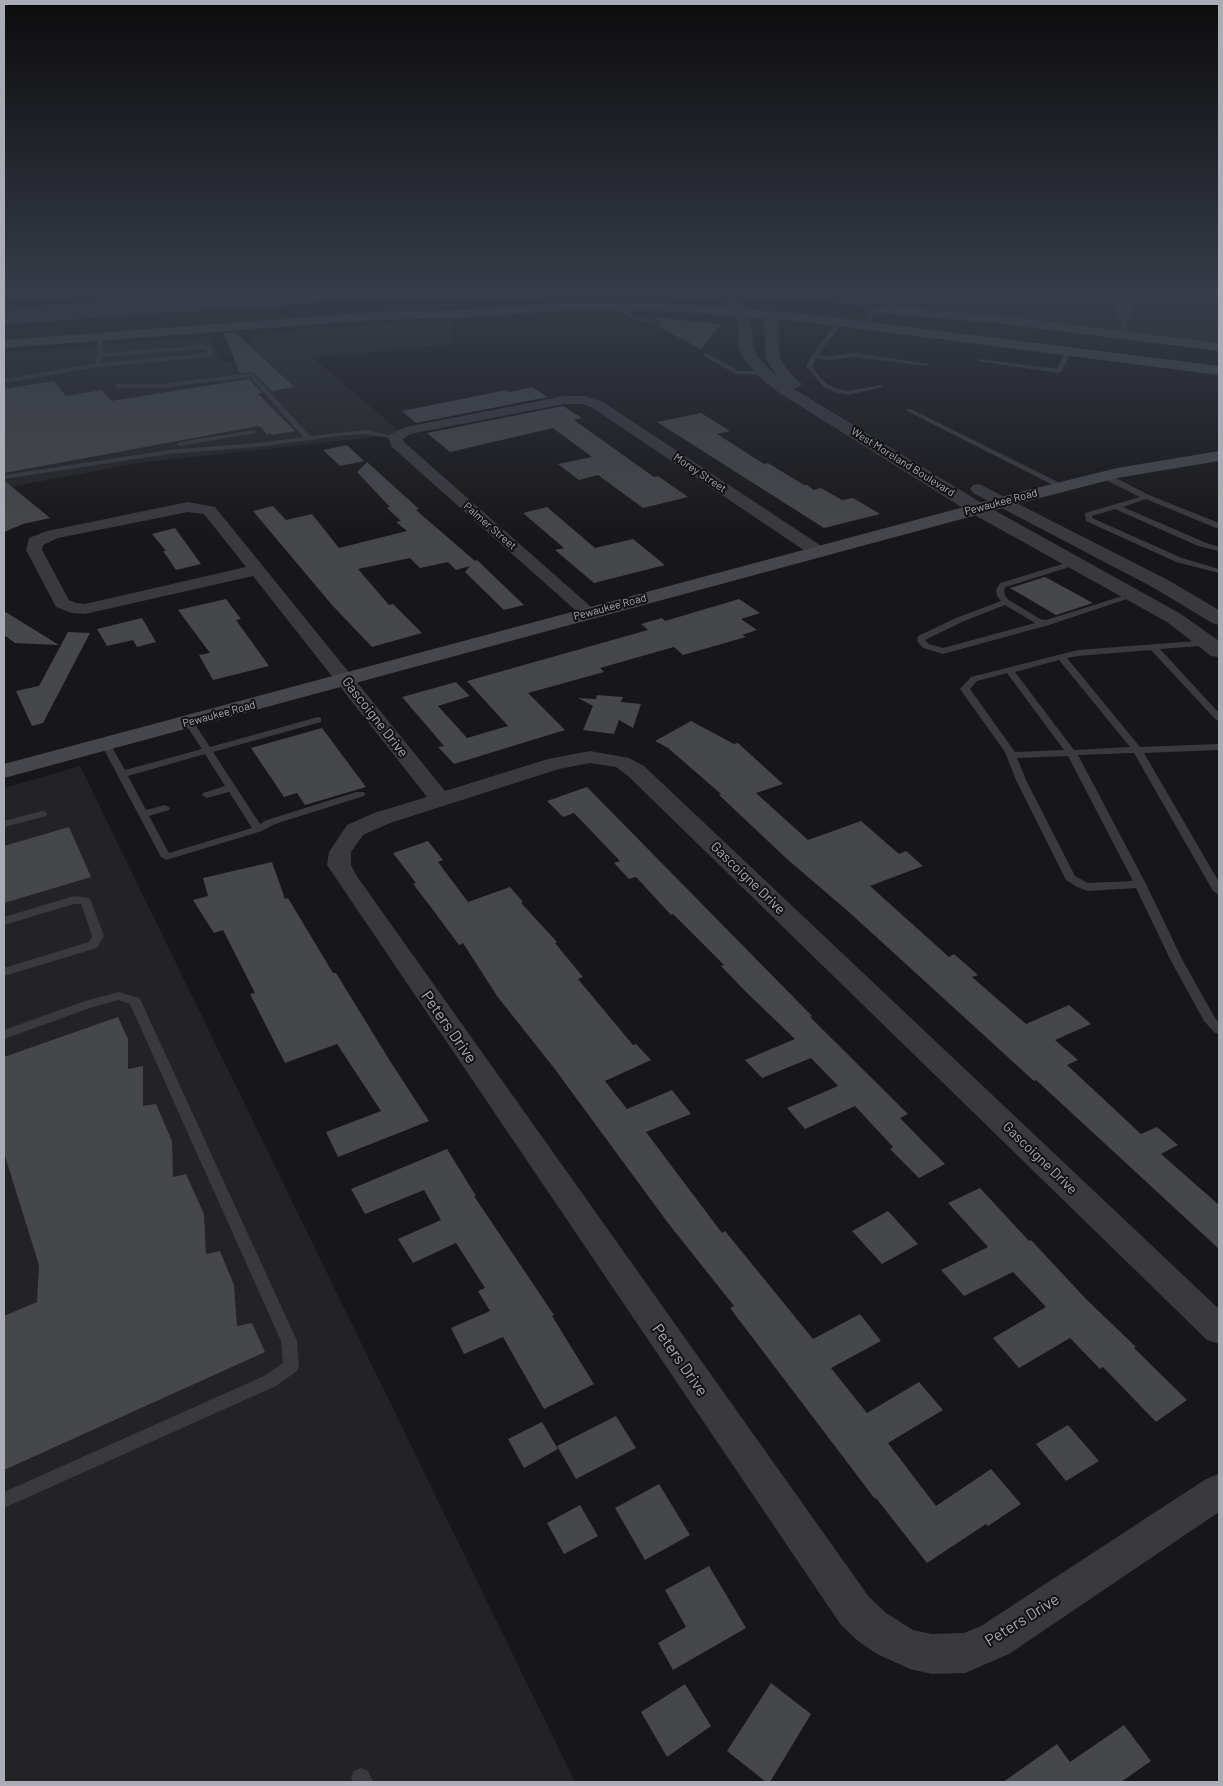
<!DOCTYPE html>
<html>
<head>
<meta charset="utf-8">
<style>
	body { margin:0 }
	#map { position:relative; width:1223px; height:1786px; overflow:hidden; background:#171618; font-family:Barlow,sans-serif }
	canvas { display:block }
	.frame { position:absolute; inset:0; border:5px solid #aaacb6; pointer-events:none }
</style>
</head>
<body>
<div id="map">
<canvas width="1223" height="1786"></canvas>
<div class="frame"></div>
</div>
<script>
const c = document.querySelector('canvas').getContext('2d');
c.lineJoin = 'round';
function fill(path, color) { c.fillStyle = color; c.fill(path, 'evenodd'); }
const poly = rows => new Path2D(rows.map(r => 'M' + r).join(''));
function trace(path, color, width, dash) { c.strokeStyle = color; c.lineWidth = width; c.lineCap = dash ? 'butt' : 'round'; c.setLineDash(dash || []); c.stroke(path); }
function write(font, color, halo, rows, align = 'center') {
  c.font = font + ' Barlow,sans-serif'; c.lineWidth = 4; c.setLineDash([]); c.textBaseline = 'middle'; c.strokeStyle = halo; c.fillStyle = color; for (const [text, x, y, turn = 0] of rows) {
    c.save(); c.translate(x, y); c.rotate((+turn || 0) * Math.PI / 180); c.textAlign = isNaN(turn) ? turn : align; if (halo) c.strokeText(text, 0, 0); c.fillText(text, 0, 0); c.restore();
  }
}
fill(poly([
	[842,295,1150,295,1219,298,1219,344,1002,317,840,303],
	[451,319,453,344,312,357,398,430,383,436,138,463,4,488,4,352,210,337,220,362,260,361,250,334],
	[80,766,575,1782,4,1782,4,788]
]), '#232325');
fill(poly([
	[765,295,842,295,840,303,777,298]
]), '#232a25');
fill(poly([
	[165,295,382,295,244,309,157,313,4,325,4,310]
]), '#32373f');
fill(poly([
	[1110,299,1137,300,1125,329,1122,329],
	[642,316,721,324,701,349,657,326,661,322,659,320],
	[235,332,294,387,272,391,253,372,240,373,224,333],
	[249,379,262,393,258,394,295,431,272,435,270,433,268,435,259,426,4,473,4,389,54,381,66,396,102,390,111,401],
	[532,387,548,397,416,423,402,411,506,390,509,392],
	[563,406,582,418,574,420,654,477,658,476,688,497,643,508,598,475,579,480,558,464,592,457,553,428,450,452,427,433],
	[701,413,730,431,717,434,764,464,768,463,804,485,807,485,814,490,821,488,842,500,853,498,880,514,824,528,657,422],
	[347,445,364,461,340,466,323,450],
	[367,462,419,509,416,510,475,561,477,560,524,605,504,610,465,572,470,566,456,570,448,562,420,568,410,558,358,569,389,605,393,604,422,633,372,647,332,605,253,511,273,506,286,520,312,514,339,548,407,531,396,522,401,521,387,508,390,507,357,472],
	[4,481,5,481,50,518,23,524,4,532],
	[547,507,595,548,633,539,665,565,594,583,555,550,564,548,523,513],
	[175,528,201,564,176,570,163,551,166,551,152,534],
	[1045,577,1093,603,1056,615,1010,588],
	[226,599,241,619,236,620,269,666,213,680,199,655,210,653,178,610],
	[739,599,760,613,741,619,757,630,742,635,746,637,683,655,674,647,600,668,604,672,528,693,565,730,454,764,438,747,444,746,402,697,456,682,470,696,438,706,467,738,508,726,467,681,648,630,641,624,662,618,665,621],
	[4,611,59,645,15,643,4,635],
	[142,618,156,642,137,647,133,640,107,646,97,629],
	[68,632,90,633,43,723,32,726,16,691,39,686],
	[597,695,623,697,621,702,641,704,633,728,619,720,614,734,583,730,593,706,578,698,596,699],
	[691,721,734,744,738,743,783,784,756,793,808,840,861,821,899,854,906,851,923,866,870,886,949,957,954,954,978,975,972,977,1026,1024,1069,1005,1091,1024,1055,1040,1078,1060,1067,1065,1141,1134,1157,1127,1178,1145,1161,1154,1219,1205,1219,1249,1036,1080,1034,1081,850,913,787,859,719,795,721,794,668,748,655,741],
	[322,728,366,787,305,805,297,793,284,797,251,748],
	[587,787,812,1016,810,1017,908,1114,900,1118,945,1164,919,1178,890,1149,893,1147,855,1106,805,1129,787,1108,838,1086,811,1058,762,1078,745,1060,795,1039,745,991,721,966,724,965,673,914,671,915,636,877,629,879,614,863,620,861,574,813,563,817,547,801],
	[69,827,91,877,4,903,4,846],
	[428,841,443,860,438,862,468,902,510,887,523,902,521,903,557,942,555,943,583,977,578,979,633,1045,636,1044,651,1060,605,1081,627,1109,672,1090,691,1114,646,1132,722,1233,725,1231,813,1339,860,1314,881,1341,831,1368,867,1413,919,1382,943,1410,888,1443,936,1506,991,1469,1021,1504,988,1526,986,1524,927,1563,876,1498,875,1499,730,1308,734,1306,668,1223,554,1068,497,996,463,943,459,945,430,906,413,884,416,883,393,853],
	[272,862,285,899,288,898,333,973,336,973,390,1061,429,1121,338,1157,326,1132,381,1111,337,1044,285,1063,250,994,255,993,223,930,214,933,193,900,208,896,203,878],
	[118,1017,128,1039,128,1069,143,1066,143,1106,156,1104,172,1141,173,1177,186,1174,204,1214,206,1254,220,1251,234,1285,237,1326,252,1323,265,1352,4,1470,4,1316,37,1302,39,1265,4,1153,4,1057],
	[447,1149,476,1196,474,1196,554,1315,552,1316,594,1384,544,1409,503,1337,464,1354,451,1328,490,1311,478,1291,485,1288,456,1243,413,1263,398,1239,441,1220,424,1190,365,1214,351,1189],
	[980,1188,1029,1241,1031,1240,1086,1299,1136,1347,1134,1348,1187,1400,1156,1422,1103,1367,1100,1369,1070,1338,1019,1368,993,1338,1046,1307,1013,1272,964,1296,941,1270,988,1247,948,1203],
	[888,1211,918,1244,882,1264,852,1231],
	[616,1416,636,1448,576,1479,557,1446],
	[542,1422,558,1449,524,1468,508,1439],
	[1068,1425,1099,1461,1066,1481,1036,1444],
	[659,1484,690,1535,645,1560,615,1508],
	[580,1505,598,1536,564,1554,547,1523],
	[709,1566,746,1628,673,1670,658,1643,686,1627,665,1590],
	[771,1683,811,1714,770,1782,766,1782,727,1751],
	[685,1684,711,1726,667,1757,641,1712],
	[1124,1725,1151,1761,1121,1782,1003,1782,1057,1744,1070,1762]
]), '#46474a');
trace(poly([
	[789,295,794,298]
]), '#3e3f43', 2, [1, 2]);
fill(poly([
	[912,295,918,295,918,297,894,306,892,312,887,311,890,304,912,295],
	[620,304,631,315,659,322,656,324,627,317,617,306,620,304],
	[872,308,877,309,868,326,864,326,872,308],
	[838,321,843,322,818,355,829,356,856,353,929,364,926,366,856,357,829,360,816,358,812,366,817,374,828,385,838,389,848,391,880,385,883,387,848,395,834,392,824,387,806,366,812,355,838,321],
	[101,335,104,337,103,353,204,345,211,347,213,355,210,357,99,367,4,383,4,379,97,363,96,362,98,337,101,335],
	[204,349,206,349,207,353,101,363,102,357,204,349],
	[1068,349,1071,351,1062,371,1059,373,977,361,980,359,1057,369,1065,351,1068,349],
	[704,354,708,354,739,371,763,371,766,373,763,375,736,374,704,356,704,354],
	[252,373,310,436,366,430,398,437,395,439,366,434,338,436,267,446,169,454,4,479,4,475,169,450,267,442,303,437,250,377,160,388,118,388,115,386,118,384,160,384,252,373],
	[907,409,911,409,1066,486,1059,488,907,411,907,409],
	[254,430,257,432,256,433,180,446,177,444,180,442,254,430],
	[1102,474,1108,474,1149,495,1219,523,1219,528,1216,528,1146,499,1123,507,1204,542,1219,547,1219,551,1198,546,1115,509,1092,516,1092,518,1182,558,1219,569,1219,573,1176,562,1086,521,1085,513,1140,497,1102,478,1102,474],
	[1076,560,1080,562,1079,564,1006,587,1004,590,1005,596,1009,600,1040,619,1046,620,1132,593,1138,593,1139,595,1049,625,943,654,923,648,917,641,918,636,956,618,1001,601,997,596,996,590,1000,583,1076,560],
	[1005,605,1035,623,943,648,929,644,925,640,962,622,1005,605],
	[1210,640,1213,641,1213,645,1160,649,1219,713,1219,721,1216,720,1151,650,1078,656,1067,658,1140,747,1219,744,1219,750,1144,753,1219,882,1219,895,1213,891,1134,753,1078,755,1146,884,1183,961,1215,1018,1219,1023,1219,1034,1215,1033,1204,1021,1171,961,1136,888,1088,891,1077,887,1066,880,1016,780,1005,752,960,689,971,677,1078,650,1210,640],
	[1059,660,1130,747,1074,750,1015,672,1059,660],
	[1007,673,1064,750,1015,752,970,689,977,681,1007,673],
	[1068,756,1133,881,1088,883,1075,876,1026,780,1017,758,1068,756],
	[318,717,321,718,321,722,213,752,260,824,267,820,356,792,364,792,365,794,364,796,275,824,262,831,166,860,161,857,101,744,103,742,109,742,125,770,202,749,184,722,186,720,192,720,210,747,318,717],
	[205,754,225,786,203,793,202,795,207,798,229,792,252,828,169,853,149,816,169,810,170,808,165,805,146,810,128,776,205,754],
	[42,811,46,812,47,814,46,816,4,827,4,821,42,811],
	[74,896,89,898,91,901,104,936,97,948,4,976,4,968,89,942,92,936,81,904,74,904,4,925,4,917,74,896],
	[119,992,139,998,141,1001,297,1341,299,1366,297,1371,276,1386,4,1508,4,1492,264,1376,283,1363,281,1341,130,1004,119,1000,93,1007,4,1039,4,1030,85,1001,119,992],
	[361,1768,368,1771,373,1782,353,1782,351,1778,354,1771,361,1768]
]), '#3a3a3e');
fill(poly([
	[564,396,585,396,603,402,823,547,825,551,823,555,811,555,593,408,583,404,564,404,410,434,403,439,404,442,598,613,595,617,589,618,583,617,392,447,388,437,390,434,406,427,564,396],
	[188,502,215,507,445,791,548,759,590,751,629,758,644,766,1219,1309,1219,1344,1207,1340,628,776,616,767,590,763,559,769,390,823,363,835,351,852,351,865,356,875,869,1597,886,1613,913,1630,932,1634,964,1633,981,1626,1206,1479,1219,1474,1219,1512,1009,1654,965,1673,932,1674,910,1669,877,1654,858,1641,841,1625,327,865,329,852,347,825,374,813,427,797,253,576,85,614,72,613,56,607,26,550,29,538,47,531,188,502],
	[188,512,204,514,246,567,85,604,76,603,69,600,42,550,43,545,58,538,188,512]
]), '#3a3a3e');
fill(poly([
	[731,295,736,296,747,311,752,328,753,348,757,356,776,376,766,359,763,314,770,310,777,314,780,359,790,373,802,384,799,387,794,389,985,505,1181,614,1219,641,1219,657,1211,656,1167,622,971,513,778,392,758,376,743,357,739,348,738,328,733,311,724,299,731,295],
	[979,484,1168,580,1219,610,1219,625,1212,623,1154,588,973,493,970,489,973,485,979,484]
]), '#3a3a3e');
fill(poly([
	[563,303,663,303,798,313,1219,366,1219,375,798,321,663,311,563,311,459,318,374,320,4,348,4,340,374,312,459,310,563,303],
	[882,306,993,315,1219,343,1219,351,993,323,877,313,875,310,877,307,882,306],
	[1219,451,1219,461,1117,478,1032,500,4,778,4,764,1020,492,1117,468,1219,451]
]), '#46474c');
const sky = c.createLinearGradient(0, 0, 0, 545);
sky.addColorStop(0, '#0d0c0d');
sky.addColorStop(0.54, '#363c48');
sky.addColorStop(1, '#363c4800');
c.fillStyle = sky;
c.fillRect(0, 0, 1223, 545);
write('11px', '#aaacb6', '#121113', [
	["West Moreland Boulevard",903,462,32],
	["Morey Street",700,473,34],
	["Pewaukee Road",1001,502,-15],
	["Palmer Street",490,526,41],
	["Pewaukee Road",610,607,-15],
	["Pewaukee Road",219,714,-15]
]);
write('14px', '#aaacb6', '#121113', [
	["Gascoigne Drive",375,717,52],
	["Gascoigne Drive",748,878,44],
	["Gascoigne Drive",1040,1158,44]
]);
write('16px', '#aaacb6', '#121113', [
	["Peters Drive",449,1027,55],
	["Peters Drive",680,1360,55],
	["Peters Drive",1022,1620,-32]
]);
</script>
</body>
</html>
